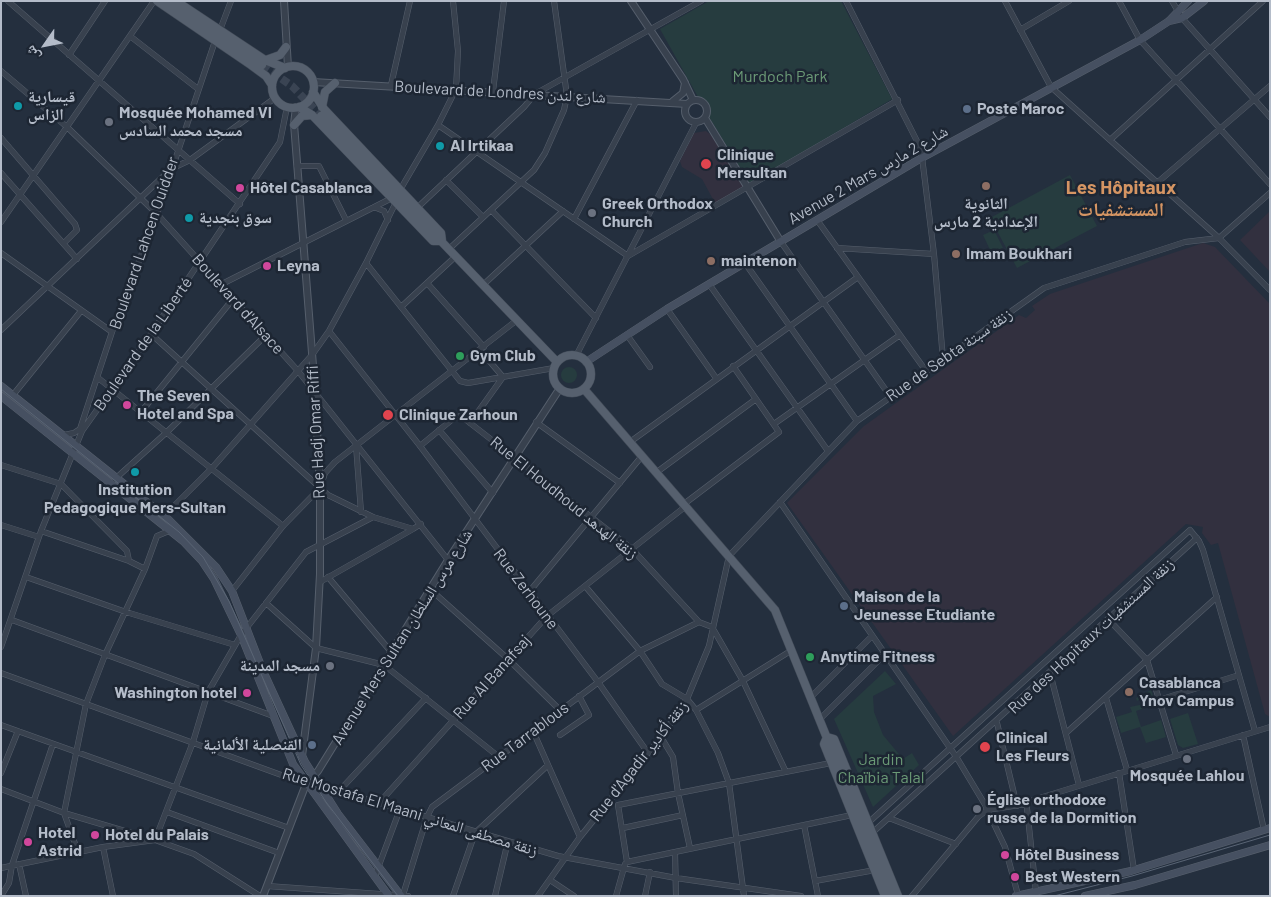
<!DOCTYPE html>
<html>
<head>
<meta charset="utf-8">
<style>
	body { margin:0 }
	#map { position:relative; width:1271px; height:897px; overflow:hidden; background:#242f3e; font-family:Barlow,"Noto Naskh Arabic",sans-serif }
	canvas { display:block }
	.frame { position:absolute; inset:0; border:2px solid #b4bcc9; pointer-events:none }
	.north { position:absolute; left:20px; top:20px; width:50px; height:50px; -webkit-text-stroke:4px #1d2633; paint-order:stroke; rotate:237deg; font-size:14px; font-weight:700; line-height:20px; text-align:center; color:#b4bcc9 }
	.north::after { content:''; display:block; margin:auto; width:18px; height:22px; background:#b4bcc9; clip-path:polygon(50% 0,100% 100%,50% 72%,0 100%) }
</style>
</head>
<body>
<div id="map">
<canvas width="1271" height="897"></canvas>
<div class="frame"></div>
<div class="north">ش</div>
</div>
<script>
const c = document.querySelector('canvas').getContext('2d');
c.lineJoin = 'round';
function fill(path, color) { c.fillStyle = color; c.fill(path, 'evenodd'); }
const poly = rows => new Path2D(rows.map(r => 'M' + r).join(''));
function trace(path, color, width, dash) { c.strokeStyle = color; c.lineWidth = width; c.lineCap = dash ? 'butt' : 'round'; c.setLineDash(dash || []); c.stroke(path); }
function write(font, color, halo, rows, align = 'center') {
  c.font = font + ' Barlow,"Noto Naskh Arabic",sans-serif'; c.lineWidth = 5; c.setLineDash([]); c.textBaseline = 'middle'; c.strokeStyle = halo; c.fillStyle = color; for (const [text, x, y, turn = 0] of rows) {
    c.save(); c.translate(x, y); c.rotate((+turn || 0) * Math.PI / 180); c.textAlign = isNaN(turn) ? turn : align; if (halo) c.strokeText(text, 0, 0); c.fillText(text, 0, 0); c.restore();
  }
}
fill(poly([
	[706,131,714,137,744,187,715,203,702,179,682,167,680,161,694,133],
	[1270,211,1270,272,1240,240],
	[1203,243,1215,247,1270,304,1270,717,1265,714,1218,543,1211,545,1202,533,1203,527,1186,524,953,736,787,503,864,426,1019,315,1026,318,1035,310,1032,306,1050,294]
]), '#32303f');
fill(poly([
	[709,1,841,1,892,99,750,184,709,117,709,105,698,97,660,29],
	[1070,175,1097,226,1017,268,990,218],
	[994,230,1003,248,992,254,983,235],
	'561 375a8 8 0 1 1 16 0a8 8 0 1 1-16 0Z',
	[885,671,896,684,873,696,874,712,883,735,903,759,912,753,919,765,873,807,834,719],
	[1151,690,1156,704,1136,711,1141,727,1161,720,1166,737,1146,743,1140,727,1121,733,1116,717,1132,712,1130,707,1149,703,1146,695,1137,701,1136,698],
	[1188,713,1198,744,1183,748,1178,745,1170,719]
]), '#263c3f');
trace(poly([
	[262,65,292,86,321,116]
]), '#3a4453', 8, [8, 4]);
const minor = poly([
	[8,1,240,204],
	[846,1,921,149,934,254,943,359],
	[1005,1,1051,87,1219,238,1270,290],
	[1119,1,1140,40,1270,184],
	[1172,1,1182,18,1270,117],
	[220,30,231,1],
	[1020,30,1069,1],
	[130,36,198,89],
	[69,55,105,1],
	[1,71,67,127,157,214,298,371,448,560],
	[391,85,410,1],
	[493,91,504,1],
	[438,125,628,256,898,100],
	[1,138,75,224,77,230,64,243],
	[1110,140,1263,1],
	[297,166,319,166,346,220],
	[1,173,77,259],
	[446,180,483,217],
	[1158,182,1270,86],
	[400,190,438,125,456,89,458,51,453,1],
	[374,207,384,211,388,220],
	[417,208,524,107,535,94,701,1],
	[491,210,596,318],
	[574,219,637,100],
	[817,220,926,371],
	[1,222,154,1],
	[1219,238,1270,193],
	[781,242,890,396],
	[837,248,934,254],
	[449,249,534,170,545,153,564,110,567,96,554,1],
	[1,253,112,332],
	[366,263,460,381,468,383,554,368],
	[745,263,857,421],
	[427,283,484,347],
	[709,284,828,451],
	[220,285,392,198],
	[483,285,563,211],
	[401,307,456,256],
	[667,309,716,378],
	[1,330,171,169,190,160,275,98],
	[329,331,420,446,598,682,648,753],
	[151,334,328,495,373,517,413,529,421,524],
	[627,335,650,367],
	[576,356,696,123],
	[97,377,283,526],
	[13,395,81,311],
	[141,412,233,299],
	[536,422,620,483],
	[470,423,503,377,480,350],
	[774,424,900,335],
	[439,430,493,493],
	[64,435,74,433,80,429,112,332,157,214,215,41],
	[630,442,858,277],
	[356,445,361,512],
	[420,446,454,418,461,416,631,548,699,622,712,627,743,681,786,772],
	[1,465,61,484,127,551,129,561],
	[657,472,756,399],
	[115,479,167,432,265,336],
	[780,502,957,758,984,803,1005,847,1018,895],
	[684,504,779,432,733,366],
	[164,516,212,468,312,355,329,331,366,263,396,202],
	[1,525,39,537],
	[41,531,129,561,145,569],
	[26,577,126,612,235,645],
	[328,577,392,653],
	[320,582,413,529],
	[585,586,640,651,662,684,687,699,696,710,718,753,729,783,744,896],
	[431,590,508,659,560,710],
	[232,591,283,526,320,488,325,473,335,462,517,320],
	[529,592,642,456],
	[266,603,316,648,384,665,499,757],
	[12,620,273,716],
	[1109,620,1147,660,1176,755],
	[1,647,41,531,82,431,151,334,280,142,287,107],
	[1,673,306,784,339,791,558,856,676,878,801,896],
	[1050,673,1079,785],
	[811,697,872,636],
	[1106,698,1127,770],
	[1159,700,1239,675],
	[696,710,792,650],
	[820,719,885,654],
	[997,723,1017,806],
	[1,725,289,828],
	[533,731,580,837],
	[1066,733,1217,597],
	[560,735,589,715,579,696],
	[1243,735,1264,830],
	[661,737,673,757,678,793,690,848],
	[1,773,18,731],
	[1119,773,1134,870],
	[1,789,64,813,155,840,193,742,208,692,241,635,306,552,373,517],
	[339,791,426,698],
	[1026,799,1036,892],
	[379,803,547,616,686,506],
	[984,803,1028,799],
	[618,805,831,763],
	[618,805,627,862],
	[167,812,279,853],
	[889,818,956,844],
	[868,823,1190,530,1199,541,1203,550,1255,731],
	[804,825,818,896],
	[623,828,683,815],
	[872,833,1197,538],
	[103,847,113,896],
	[78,852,64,813,86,704,105,655,145,569,157,536,169,531],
	[675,852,676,896],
	[627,862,852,815],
	[19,864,26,896],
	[1,868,103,847,155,840,194,854,260,896],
	[375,876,400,809],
	[550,880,574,896],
	[815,881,875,870],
	[267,886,408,896],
	[403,895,427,817,432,807,640,651,699,622],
	[1,896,9,883,12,865,53,744],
	[453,896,475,833,548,765],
	[495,896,508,841],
	[538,896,580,837,661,737,687,699,709,646,729,556,857,421,1044,288,1185,242,1219,238],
	[616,896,625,864],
	[645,896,650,872],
	[912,896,978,817,987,810,1026,804,1033,800,1270,727]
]);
const tertiary = poly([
	[284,1,288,67],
	[631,1,683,79,693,100],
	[313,82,687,104],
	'685 111a11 11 0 1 1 22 0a11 11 0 1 1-22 0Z',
	[673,101,683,93,685,83],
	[296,107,294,124,315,391,320,488,320,574,316,648,302,756],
	[705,118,781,242],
	[263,896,306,784,318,771,448,560,560,388]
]);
const secondary = poly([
	[1169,21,1182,18,1204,1],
	[586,362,667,309,918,160,1140,40,1169,21,1188,1],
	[1,386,168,519,216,567,232,591,263,671,305,762,338,814,401,896],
	[1,396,183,541,202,561,214,579,241,635,293,764,389,896],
	[1016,896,1131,871,1270,828],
	[1085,896,1135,885,1270,845]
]);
const primary = poly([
	[157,1,251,65,266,76,272,85],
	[166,1,262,65],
	[176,1,265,60,285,68],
	[266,60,280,55,286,47],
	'272 87a21 21 0 1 1 42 0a21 21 0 1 1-42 0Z',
	[313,92,324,109,441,233,442,241],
	[299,107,312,115,433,241,442,241],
	[322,107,325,92,335,83],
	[321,116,557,362],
	[294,125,302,116,312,115],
	'553 374a19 19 0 1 1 38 0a19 19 0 1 1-38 0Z',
	[584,389,775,610,891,896],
	[827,737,834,739,898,896],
	[827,737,824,744,885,896]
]);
trace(minor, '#565f6c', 6);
trace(tertiary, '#565f6c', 8);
trace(secondary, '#565f6c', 8);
trace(primary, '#414a57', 9);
trace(minor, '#38414e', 5);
trace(tertiary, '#38414e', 6);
trace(secondary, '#465061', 7);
trace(primary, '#56606e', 8);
trace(poly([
	[1,389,179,532,203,557,229,601,301,765,326,802,398,896],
	[1054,896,1132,876,1270,835]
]), '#5a6575', 1);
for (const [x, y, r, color] of [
	[18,106,5,"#0f9aa8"],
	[967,109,5,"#5c6f8a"],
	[109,122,5,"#6b7280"],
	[440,146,5,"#0f9aa8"],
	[706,164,6,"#e0444e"],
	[986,186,5,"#8d6e63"],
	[240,188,5,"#d1479c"],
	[592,213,5,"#6b7280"],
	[189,218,5,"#0f9aa8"],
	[956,254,5,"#8d6e63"],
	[711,261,5,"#8d6e63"],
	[267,266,5,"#d1479c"],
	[460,356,5,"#2e9e5b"],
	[127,405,5,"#d1479c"],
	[388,415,6,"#e0444e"],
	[135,472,5,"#0f9aa8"],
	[844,606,5,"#5c6f8a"],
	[810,657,5,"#2e9e5b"],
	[330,666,5,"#6b7280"],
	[1129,692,5,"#8d6e63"],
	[247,693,5,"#d1479c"],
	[312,745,5,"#5c6f8a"],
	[985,747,6,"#e0444e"],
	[1187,759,5,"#6b7280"],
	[977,809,5,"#6b7280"],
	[95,835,5,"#d1479c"],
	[28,842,5,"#d1479c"],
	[1005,855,5,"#d1479c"],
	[1015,877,5,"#d1479c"]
]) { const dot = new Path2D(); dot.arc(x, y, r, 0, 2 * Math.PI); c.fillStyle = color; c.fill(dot); trace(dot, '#1d2633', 2); }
write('16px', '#6b9a76', '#1d2633', [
	["Murdoch Park",780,77],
	["Jardin",881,760],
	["Chaïbia Talal",881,778]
]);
write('16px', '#b4bcc9', '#1d2633', [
	["Boulevard de Londres شارع لندن",500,92,3],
	["Avenue 2 Mars شارع 2 مارس",868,175,-30],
	["Boulevard Lahcen Ouidder",144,243,-71],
	["Boulevard d'Alsace",238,304,48],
	["Boulevard de la Liberté",143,344,-55],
	["Rue de Sebta زنقة سبتة",949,355,-35],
	["Rue Hadj Omar Riffi",316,432,-93],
	["Rue El Houdhoud زنقة الهدهد",564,498,39],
	["Rue Zerhoune",526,589,53],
	["Rue des Hôpitaux زنقة المستشفيات",1091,636,-43],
	["Avenue Mers Sultan شارع مرس السلطان",402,637,-58],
	["Rue Al Banafsaj",492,677,-48],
	["Rue Tarrablous",525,737,-37],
	["Rue d'Agadir زنقة أكادير",639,761,-52],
	["Rue Mostafa El Maani زنقة مصطفى المعاني",410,812,17]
]);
write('bold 16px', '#b4bcc9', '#1d2633', [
	["قيسارية",28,97],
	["الزاس",28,115],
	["Poste Maroc",977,109],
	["Mosquée Mohamed VI",119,113],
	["مسجد محمد السادس",119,131],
	["Al Irtikaa",450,146],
	["Clinique",717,155],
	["Mersultan",717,173],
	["Hôtel Casablanca",250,188],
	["Greek Orthodox",602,204],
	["Church",602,222],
	["الثانوية",986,204,"center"],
	["الإعدادية 2 مارس",986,222,"center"],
	["سوق بنجدية",199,218],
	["Imam Boukhari",966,254],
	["maintenon",721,261],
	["Leyna",277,266],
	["Gym Club",470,356],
	["The Seven",137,396],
	["Hotel and Spa",137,414],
	["Clinique Zarhoun",399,415],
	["Institution",135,490,"center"],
	["Pedagogique Mers-Sultan",135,508,"center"],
	["Maison de la",854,597],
	["Jeunesse Etudiante",854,615],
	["Anytime Fitness",820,657],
	["مسجد المدينة",320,666,"right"],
	["Casablanca",1139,683],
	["Ynov Campus",1139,701],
	["Washington hotel",237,693,"right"],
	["Clinical",996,738],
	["Les Fleurs",996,756],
	["القنصلية الألمانية",302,745,"right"],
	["Mosquée Lahlou",1187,776,"center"],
	["Église orthodoxe",987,800],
	["russe de la Dormition",987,818],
	["Hotel",38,833],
	["Astrid",38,851],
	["Hotel du Palais",105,835],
	["Hôtel Business",1015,855],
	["Best Western",1025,877]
], 'left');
write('bold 19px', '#d59563', '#1d2633', [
	["Les Hôpitaux",1121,188],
	["المستشفيات",1121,210]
]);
</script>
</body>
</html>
